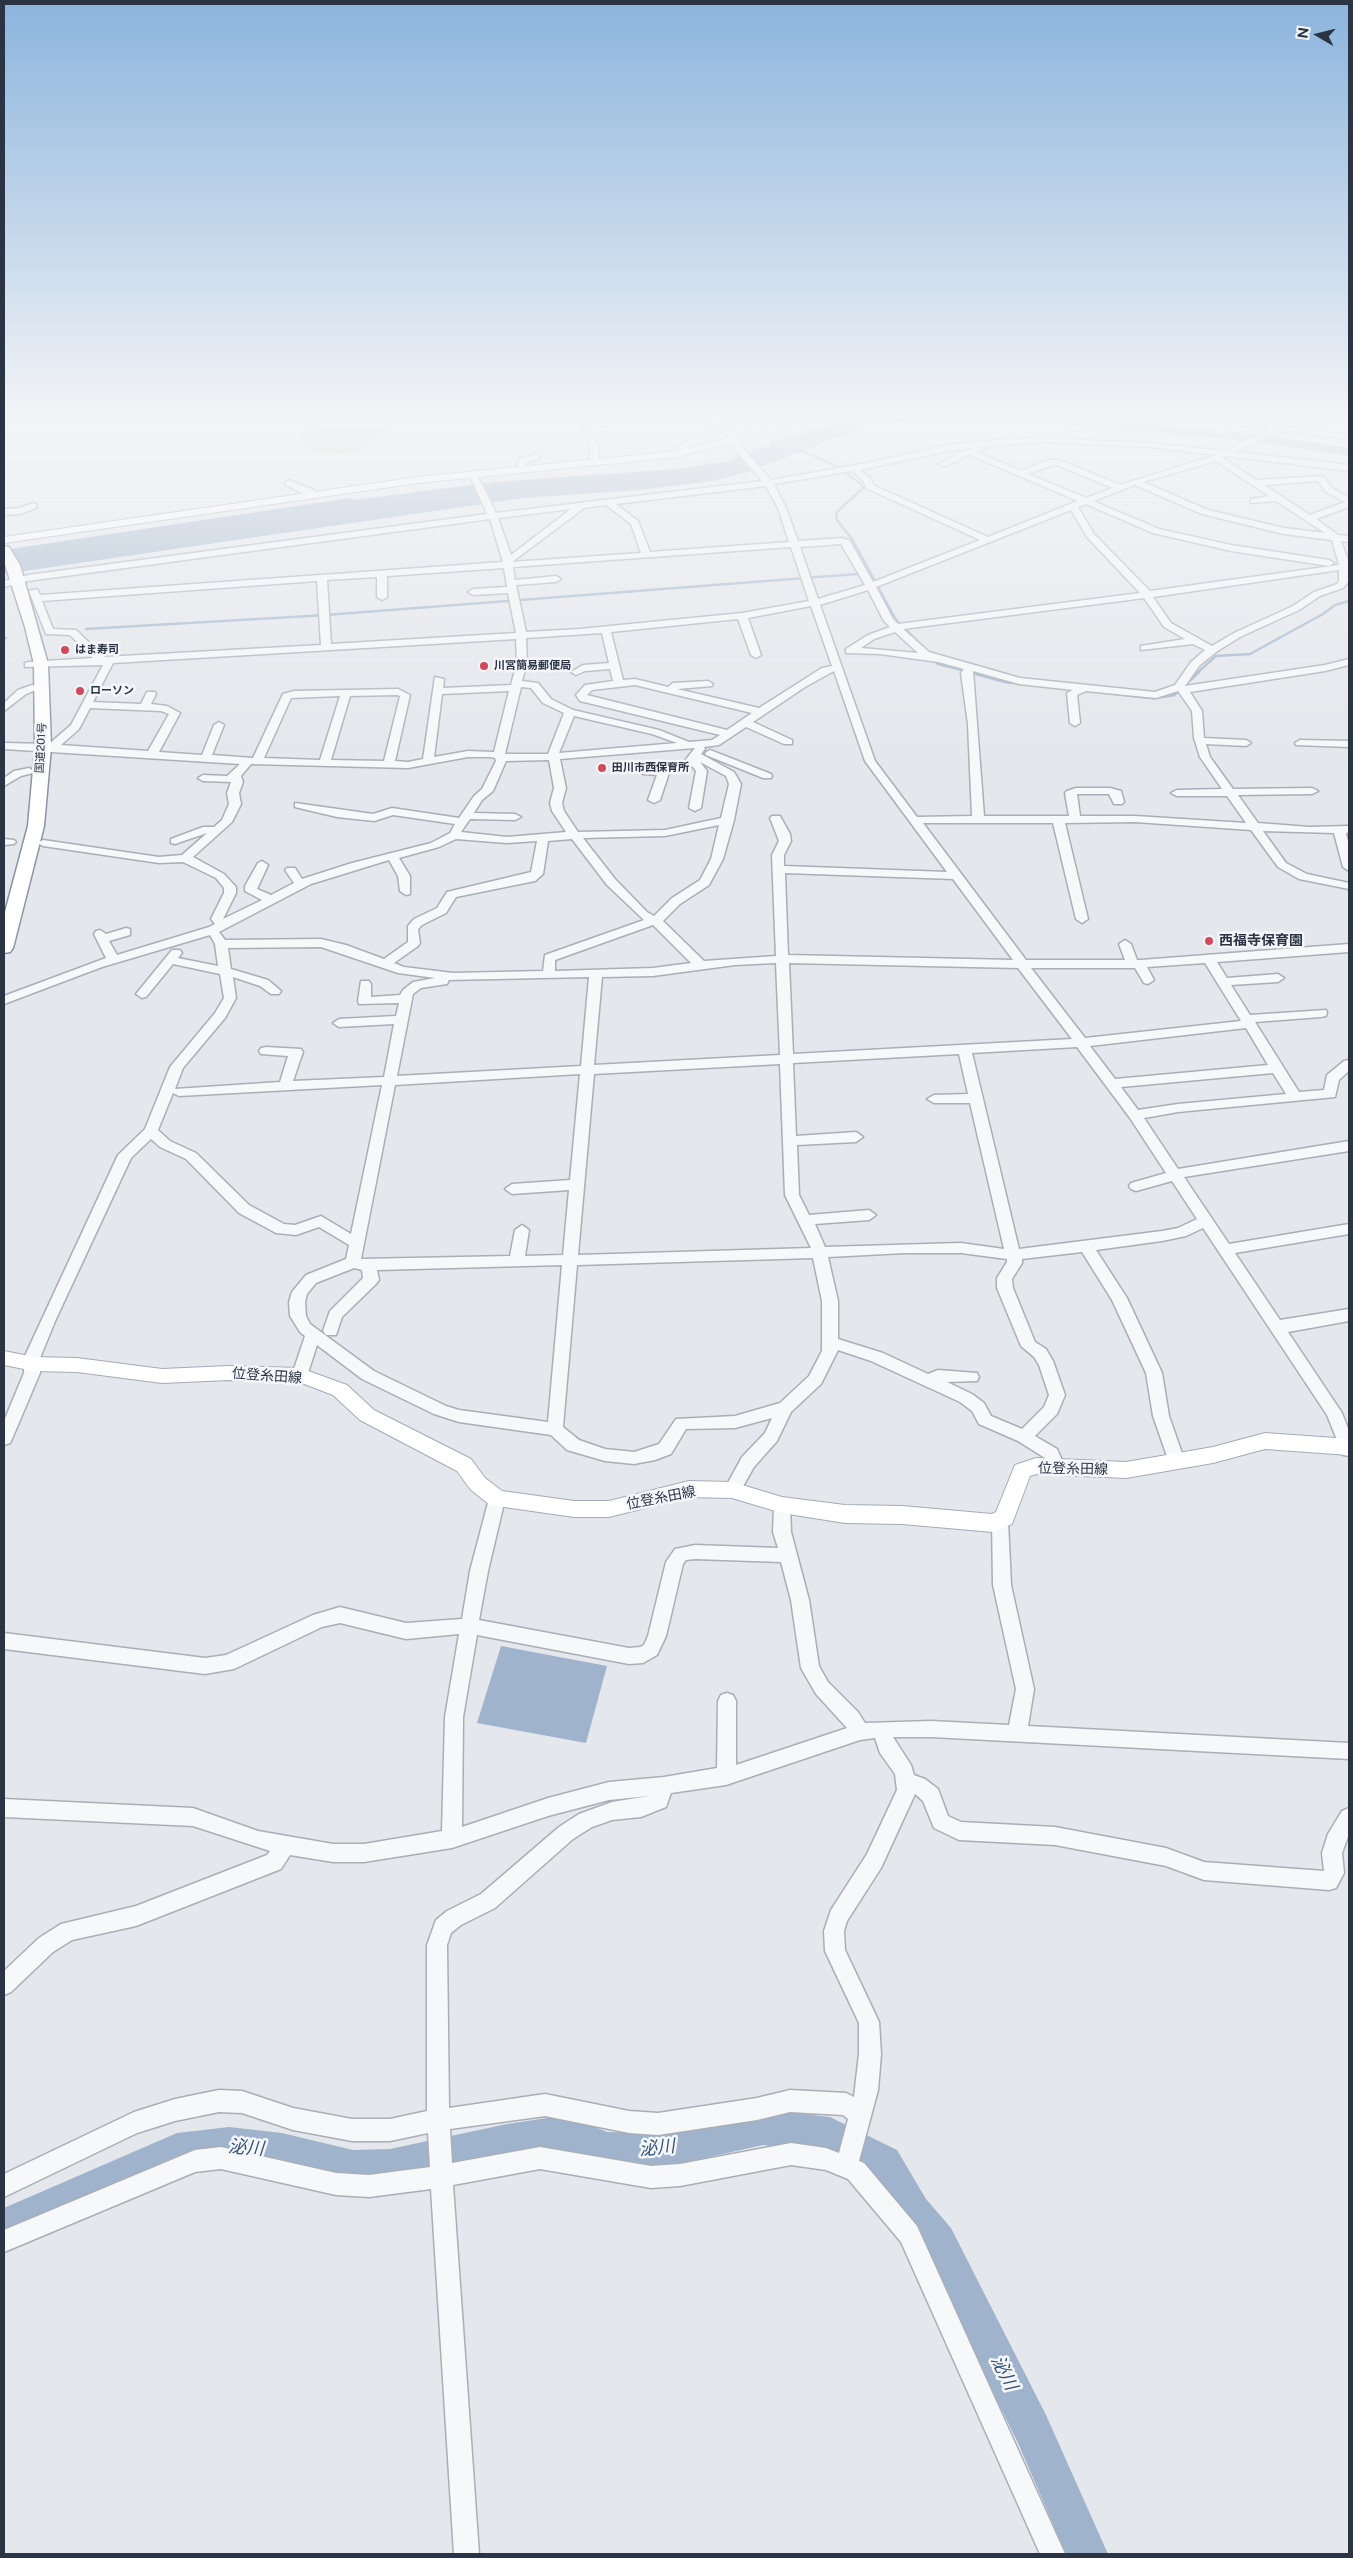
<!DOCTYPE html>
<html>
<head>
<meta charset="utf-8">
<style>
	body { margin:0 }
	#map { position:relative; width:1353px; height:2558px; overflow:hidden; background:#e4e7ec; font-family:"Public Sans",sans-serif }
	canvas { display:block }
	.frame { position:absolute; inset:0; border:5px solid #2b3445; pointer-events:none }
	.north { position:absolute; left:1293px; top:10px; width:50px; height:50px; -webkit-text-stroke:4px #f4f6f9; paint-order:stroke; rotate:278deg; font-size:14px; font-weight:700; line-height:20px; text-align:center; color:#2b3445 }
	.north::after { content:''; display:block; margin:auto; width:18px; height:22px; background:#2b3445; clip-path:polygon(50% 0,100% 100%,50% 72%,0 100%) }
</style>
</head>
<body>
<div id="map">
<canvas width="1353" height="2558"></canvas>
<div class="frame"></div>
<div class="north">N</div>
</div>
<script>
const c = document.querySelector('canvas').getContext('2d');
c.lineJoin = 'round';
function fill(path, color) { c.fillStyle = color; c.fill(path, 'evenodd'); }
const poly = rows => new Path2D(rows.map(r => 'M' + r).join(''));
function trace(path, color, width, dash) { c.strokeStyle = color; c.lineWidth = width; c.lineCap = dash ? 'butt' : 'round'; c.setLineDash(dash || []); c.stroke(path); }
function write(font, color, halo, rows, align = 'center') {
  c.font = font + ' "Public Sans","Noto Sans JP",sans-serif'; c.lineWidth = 5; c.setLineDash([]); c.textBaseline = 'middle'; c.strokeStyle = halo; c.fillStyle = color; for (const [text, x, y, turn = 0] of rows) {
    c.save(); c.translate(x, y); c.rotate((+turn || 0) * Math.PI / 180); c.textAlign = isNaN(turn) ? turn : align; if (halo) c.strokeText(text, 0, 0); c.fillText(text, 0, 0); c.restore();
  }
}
fill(poly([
	[339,414,409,414,353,454,320,453,304,445,302,440,303,433],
	[572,414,621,414,614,425,604,428,593,426]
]), '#c9d6c5');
fill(poly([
	[871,414,918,414,922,420,879,421,748,472,713,481,640,490,523,498,4,574,4,550,350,498,354,500,494,482,675,469,724,462,762,447,770,447,770,442],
	[501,1646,607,1666,586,1743,477,1723]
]), '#9fb4cc');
trace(poly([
	[800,450,836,466,861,484,863,488,837,512,836,519,852,539,896,620,924,648],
	[86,629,326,615,870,573],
	[4,638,6,638],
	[932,658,938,664,973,673],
	[1197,673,1216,656,1250,654,1323,614,1335,605,1349,601]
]), '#9fb4cc', 2.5);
trace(poly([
	[969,672,1006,682,1027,684],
	[1116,694,1153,698,1174,695,1199,672]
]), '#9fb4cc', 3);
fill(poly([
	[880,414,1042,415,1247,433,1349,448,1349,456,1247,441,1042,423,934,424,886,420,881,419,880,414],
	[763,2109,830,2117,897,2150,926,2199,951,2228,1046,2415,1108,2554,1066,2554,1018,2443,925,2254,900,2225,871,2176,827,2153,763,2145,656,2169,607,2168,567,2151,507,2160,390,2185,353,2186,282,2169,229,2163,177,2169,4,2246,4,2208,177,2133,229,2127,282,2133,353,2150,390,2149,507,2124,567,2115,607,2132,656,2133,763,2109]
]), '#9fb4cc');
const minor = poly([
	[729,414,738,414,730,424,737,441,771,480,867,463,948,445,1006,439,1041,438,1149,443,1225,451,1269,430,1235,424,1235,420,1238,420,1280,428,1289,427,1349,435,1349,439,1289,431,1276,433,1235,452,1349,465,1349,471,1227,456,1223,458,1256,480,1323,476,1332,488,1349,498,1349,507,1316,519,1338,535,1349,536,1349,542,1341,541,1349,563,1349,581,1343,588,1320,596,1299,610,1240,637,1216,652,1199,666,1185,686,1325,665,1349,659,1349,665,1325,671,1190,692,1202,711,1204,738,1246,740,1251,743,1246,746,1206,744,1210,757,1233,789,1312,788,1318,791,1312,794,1238,795,1258,823,1309,827,1349,826,1349,832,1346,833,1349,846,1349,871,1343,867,1334,833,1263,831,1286,863,1307,874,1349,883,1349,889,1299,879,1278,867,1251,830,1135,822,1065,823,1088,919,1082,923,1076,919,1053,823,923,823,1026,960,1125,960,1119,944,1125,940,1131,944,1137,960,1141,960,1349,944,1349,952,1217,962,1227,978,1278,974,1284,978,1278,982,1231,985,1250,1015,1326,1010,1327,1013,1326,1016,1321,1017,1255,1022,1299,1092,1324,1090,1327,1075,1344,1061,1349,1060,1349,1071,1339,1080,1335,1097,1178,1112,1144,1118,1178,1169,1349,1141,1349,1151,1184,1177,1229,1244,1349,1224,1349,1234,1235,1253,1280,1320,1349,1309,1349,1321,1288,1332,1342,1413,1349,1431,1349,1456,1343,1455,1327,1415,1203,1228,1186,1236,1162,1241,1096,1250,1127,1298,1162,1373,1169,1416,1185,1462,1183,1467,1177,1468,1171,1467,1169,1462,1153,1416,1146,1373,1112,1300,1082,1252,1022,1259,1022,1263,1012,1279,1013,1288,1035,1342,1046,1349,1053,1361,1065,1395,1057,1414,1035,1436,1057,1449,1065,1467,1063,1472,1057,1474,1051,1472,1045,1458,1018,1441,979,1424,972,1411,960,1402,871,1361,838,1350,821,1384,791,1412,777,1441,754,1467,738,1495,732,1497,726,1495,724,1490,742,1457,765,1433,772,1418,735,1428,686,1429,671,1454,655,1460,634,1464,605,1461,567,1450,551,1435,459,1422,434,1414,362,1379,317,1345,306,1379,294,1379,292,1375,305,1336,300,1332,290,1316,289,1302,292,1292,306,1275,346,1259,349,1245,319,1227,296,1235,276,1233,239,1213,186,1159,160,1147,151,1139,131,1158,56,1319,40,1358,40,1373,12,1439,10,1443,4,1445,4,1421,24,1373,24,1358,118,1155,145,1129,170,1067,215,1013,224,998,220,974,173,964,146,997,142,998,136,994,172,950,180,950,182,953,178,958,218,966,215,944,210,935,102,967,4,1004,4,996,106,958,94,934,96,931,100,930,106,934,126,928,130,929,130,935,109,941,117,955,209,927,215,924,211,919,224,893,224,888,216,878,183,862,159,863,43,846,37,843,43,840,159,857,182,855,207,833,175,844,171,843,171,839,203,827,214,827,222,820,229,804,227,793,231,782,203,781,198,778,203,775,227,776,240,764,4,749,4,743,49,744,71,725,103,665,25,667,25,663,29,662,93,658,70,635,46,634,29,591,37,589,40,595,503,562,490,519,28,581,4,587,4,581,28,575,487,514,469,474,473,471,477,474,496,513,762,481,730,444,723,426,719,433,689,447,683,456,676,454,676,450,683,443,713,429,717,422,725,420,729,414],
	[1041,442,1149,447,1216,455,1120,485,1059,460,1049,460,1021,471,977,452,985,449,981,447,1041,442],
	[981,447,955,453,953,457,938,464,945,466,959,461,961,457,970,455,1078,501,988,537,873,485,871,479,860,470,948,451,981,447],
	[1216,461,1269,496,1251,499,1251,503,1276,501,1325,533,1284,528,1208,510,1143,482,1216,461],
	[1053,465,1057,465,1113,488,1086,498,1028,474,1053,465],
	[852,471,864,482,866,488,980,540,873,582,850,541,842,538,798,541,786,508,774,484,852,471],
	[1318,481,1326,492,1345,502,1310,515,1264,485,1318,481],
	[1135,485,1202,514,1284,534,1332,540,1339,565,1150,591,1094,534,1078,507,1086,504,1153,533,1231,551,1329,566,1334,563,1329,560,1231,545,1159,529,1093,501,1135,485],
	[766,486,778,508,789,542,650,552,638,521,616,504,766,486],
	[606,505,631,524,641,553,512,562,584,508,606,505],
	[571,509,511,555,498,518,571,509],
	[1071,510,1087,537,1140,593,898,624,893,619,876,587,1071,510],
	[841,544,865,585,818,599,800,547,841,544],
	[791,547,809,601,742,613,580,629,526,632,516,585,556,582,561,579,556,576,515,580,513,567,791,547],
	[504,568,507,587,473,589,468,592,473,595,508,593,516,633,331,644,327,580,377,577,377,597,382,600,387,597,387,576,504,568],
	[1339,570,1339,581,1337,584,1314,592,1293,606,1234,633,1212,646,1171,623,1153,597,1339,570],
	[317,581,321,645,104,657,76,630,53,629,42,601,317,581],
	[868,590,884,621,890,627,868,635,846,649,846,653,880,654,938,662,964,669,961,673,968,724,972,816,917,817,875,761,820,605,868,590],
	[1144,598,1164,627,1185,639,1141,646,1141,650,1193,644,1205,650,1191,662,1175,685,1155,692,1020,678,929,652,903,629,1144,598],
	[811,606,832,666,822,668,759,708,677,689,712,686,713,684,708,681,673,683,668,687,635,679,623,680,611,632,738,619,751,655,756,658,761,655,748,618,811,606],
	[895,632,918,653,861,648,874,639,895,632],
	[602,633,609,663,583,665,571,672,576,675,585,671,610,669,613,681,585,685,576,695,580,701,720,735,712,740,689,742,659,730,573,710,551,699,538,683,522,681,527,662,526,638,602,633],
	[516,639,517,662,511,685,443,688,444,679,435,677,423,759,408,762,395,761,410,695,398,689,294,691,283,694,253,758,212,755,224,725,219,722,214,725,202,755,159,752,180,713,167,706,151,704,156,694,155,692,147,692,141,704,93,702,113,663,516,639],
	[834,671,865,761,947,872,784,866,784,855,791,841,790,834,780,816,772,816,770,818,779,841,772,855,776,956,704,961,663,921,680,904,709,885,723,859,734,820,741,784,734,772,701,754,705,749,704,747,719,745,746,727,784,744,792,744,792,740,753,722,805,687,834,671],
	[973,671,1019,684,1073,690,1067,693,1070,723,1075,726,1080,723,1077,695,1086,691,1156,698,1178,691,1192,711,1194,738,1200,757,1222,789,1177,790,1171,793,1177,796,1227,796,1246,823,1135,816,1080,816,1077,794,1109,794,1114,804,1122,804,1124,802,1121,791,1110,788,1076,788,1067,791,1065,793,1069,816,984,816,973,671],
	[635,685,752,713,727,730,587,695,592,690,635,685],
	[521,687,531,688,543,703,564,713,548,754,505,754,521,687],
	[509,691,494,752,468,751,434,757,442,694,509,691],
	[397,695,400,696,384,761,331,760,350,696,397,695],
	[340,696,320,760,264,758,291,698,340,696],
	[90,708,161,711,169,714,148,751,61,745,79,729,90,708],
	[574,716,652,734,677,743,559,753,574,716],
	[695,748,683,763,661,769,643,768,638,771,643,774,657,775,648,800,654,803,660,800,669,773,692,766,696,771,689,808,695,811,701,808,707,771,700,762,726,776,729,784,721,818,665,830,578,832,564,811,562,803,566,788,560,759,695,748],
	[468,757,490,757,495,758,496,761,482,789,474,796,459,818,392,808,373,814,295,803,295,807,337,817,374,821,393,815,455,824,450,833,431,843,352,863,302,879,295,868,287,868,285,870,294,883,271,895,257,889,268,865,262,861,258,863,245,886,245,891,262,900,223,919,236,893,236,887,224,874,193,857,232,822,241,804,239,793,243,782,241,776,251,764,408,768,468,757],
	[549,760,554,788,550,803,552,811,566,832,507,837,461,832,470,819,515,820,521,817,515,814,474,813,482,800,493,791,506,761,549,760],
	[719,825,711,859,700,880,672,898,654,916,647,912,615,879,583,838,665,836,719,825],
	[456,839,507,843,537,841,531,872,447,892,437,908,414,919,408,926,408,942,384,959,346,945,321,939,225,940,219,932,311,884,389,860,398,876,400,891,406,895,410,894,410,876,399,858,439,847,456,839],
	[572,839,607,885,644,920,545,955,543,971,453,973,404,967,394,963,418,946,420,943,418,929,422,925,446,913,456,897,535,881,543,874,548,841,572,839],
	[785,873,953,879,1013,960,788,955,785,873],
	[653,925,691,963,653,968,555,971,555,960,653,925],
	[321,947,398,973,435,978,413,982,403,990,400,995,371,997,371,984,369,981,361,981,358,1001,359,1004,399,1003,396,1016,339,1019,333,1023,339,1027,394,1024,384,1077,293,1081,303,1052,301,1049,266,1047,261,1048,259,1051,261,1054,288,1056,280,1082,175,1089,183,1068,225,1018,236,998,233,977,260,986,271,994,279,994,281,991,268,980,231,969,228,948,321,947],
	[776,963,780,1055,594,1065,602,977,653,976,735,965,776,963],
	[789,963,1018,968,1072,1039,793,1054,789,963],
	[1205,963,1241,1021,1085,1038,1031,968,1135,968,1144,983,1148,984,1154,980,1147,967,1205,963],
	[589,977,581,1066,397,1076,413,994,421,988,447,984,449,980,589,977],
	[1246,1028,1268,1065,1115,1079,1090,1046,1246,1028],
	[1077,1047,1130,1118,1166,1173,1131,1183,1129,1186,1131,1189,1136,1191,1172,1181,1197,1219,1178,1228,1162,1231,1019,1249,972,1053,1077,1047],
	[959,1054,968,1094,934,1095,927,1099,934,1103,970,1103,1004,1249,961,1243,825,1247,815,1224,869,1220,876,1215,869,1210,809,1215,799,1195,797,1145,856,1142,863,1137,856,1132,796,1136,793,1063,959,1054],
	[780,1064,785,1195,811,1248,578,1255,594,1074,780,1064],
	[1273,1073,1286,1094,1178,1104,1138,1110,1121,1087,1273,1073],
	[580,1074,570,1180,512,1184,505,1189,512,1194,569,1190,563,1255,525,1256,529,1230,522,1225,515,1230,510,1256,361,1259,395,1085,580,1074],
	[382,1085,351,1234,321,1216,295,1225,284,1224,249,1205,196,1153,170,1141,158,1130,173,1093,179,1096,382,1085],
	[905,1253,961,1253,1007,1259,1007,1262,997,1278,997,1288,1021,1346,1034,1357,1039,1365,1049,1395,1044,1407,1022,1429,991,1416,984,1403,972,1394,947,1382,977,1381,979,1377,977,1373,938,1370,928,1374,883,1353,838,1339,838,1301,828,1257,905,1253],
	[813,1258,822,1301,822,1351,809,1376,780,1403,735,1416,676,1419,659,1444,634,1452,605,1449,579,1440,563,1427,577,1265,813,1258],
	[562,1265,548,1422,459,1410,446,1406,374,1371,310,1324,306,1316,305,1302,307,1294,316,1283,354,1268,362,1270,363,1278,330,1311,323,1331,326,1335,336,1335,342,1317,376,1284,379,1280,377,1270,562,1265],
	[581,427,587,427,590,436,598,445,599,465,593,465,589,457,590,445,582,437,581,427],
	[536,454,540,457,539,459,526,463,523,471,517,471,519,459,536,454],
	[289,480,314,490,317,495,310,497,286,485,285,483,289,480],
	[33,503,36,504,36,508,20,514,4,515,4,509,19,508,33,503],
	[32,685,36,686,36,690,26,694,4,711,4,703,18,690,32,685],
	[1300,740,1349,741,1349,747,1296,745,1295,743,1300,740],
	[710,750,771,774,772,776,771,778,763,778,706,755,705,753,710,750],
	[29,768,34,771,33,773,21,776,4,786,4,778,14,771,29,768],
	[4,839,14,840,16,842,14,844,4,845,4,839],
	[497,1492,503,1494,505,1499,488,1571,479,1620,629,1648,640,1647,644,1645,648,1636,666,1562,675,1549,695,1545,778,1548,773,1532,774,1505,776,1500,782,1498,788,1500,790,1505,791,1532,809,1600,819,1666,828,1682,858,1712,865,1723,931,1721,1009,1725,1016,1689,993,1585,992,1521,994,1516,1000,1514,1006,1516,1008,1521,1011,1585,1034,1689,1028,1726,1349,1743,1349,1759,931,1737,893,1737,911,1765,914,1775,925,1779,938,1789,948,1816,961,1822,1055,1827,1166,1848,1204,1862,1324,1871,1322,1853,1328,1834,1342,1811,1349,1808,1349,1834,1342,1853,1344,1873,1336,1888,1329,1890,1204,1880,1166,1866,1055,1845,959,1840,934,1828,923,1801,915,1794,881,1868,847,1921,844,1931,845,1950,879,2022,881,2054,878,2090,859,2161,864,2163,917,2226,1065,2554,1040,2554,901,2242,848,2179,826,2170,791,2165,680,2186,651,2188,540,2169,453,2185,479,2554,454,2554,431,2189,369,2197,336,2195,221,2169,195,2172,4,2252,4,2230,195,2150,221,2147,336,2173,369,2175,430,2167,428,2133,390,2141,352,2141,293,2130,242,2113,219,2112,175,2121,137,2133,4,2197,4,2174,134,2112,175,2099,219,2090,242,2091,293,2108,352,2119,390,2119,427,2111,427,1945,436,1920,447,1911,481,1894,559,1827,579,1814,612,1802,649,1796,609,1800,548,1816,452,1848,364,1862,333,1862,290,1855,281,1869,136,1926,72,1940,53,1952,11,1992,4,1995,4,1971,39,1938,61,1924,136,1906,267,1855,270,1851,193,1826,4,1817,4,1799,193,1808,258,1831,333,1844,364,1844,442,1831,445,1717,459,1634,406,1639,340,1623,322,1627,234,1669,205,1674,4,1649,4,1633,205,1658,226,1655,313,1615,340,1607,406,1623,462,1619,470,1571,489,1499,491,1494,497,1492],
	[695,1559,781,1562,791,1600,801,1668,816,1694,847,1728,736,1765,736,1701,733,1695,727,1693,721,1695,718,1701,717,1768,664,1777,609,1782,548,1798,462,1827,463,1717,477,1635,629,1664,643,1663,657,1655,666,1636,683,1564,686,1560,695,1559],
	[875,1738,880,1753,895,1774,897,1790,867,1854,831,1910,824,1931,825,1951,859,2023,859,2054,854,2097,846,2093,790,2090,757,2098,658,2113,629,2111,545,2094,449,2108,447,1945,451,1933,461,1925,495,1908,573,1839,592,1827,612,1820,641,1817,666,1807,671,1793,726,1785,860,1740,875,1738],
	[790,2112,843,2115,848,2119,839,2153,826,2148,791,2143,680,2164,651,2166,540,2147,452,2163,450,2129,545,2116,629,2133,658,2135,757,2120,790,2112]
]);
const major = poly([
	[820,414,839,414,677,457,418,483,4,543,4,537,418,477,677,451,820,414],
	[4,1351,34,1357,77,1358,162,1369,229,1366,300,1368,347,1385,374,1410,471,1459,485,1478,502,1491,574,1501,609,1501,689,1481,732,1482,782,1497,845,1505,902,1506,992,1514,996,1512,1015,1465,1036,1458,1126,1462,1213,1447,1265,1433,1349,1439,1349,1455,1265,1449,1213,1463,1126,1478,1037,1474,1030,1476,1012,1524,993,1532,902,1524,845,1523,782,1513,732,1498,689,1497,609,1517,574,1517,490,1505,471,1490,457,1471,360,1420,333,1395,299,1382,229,1380,162,1383,77,1372,34,1371,4,1365,4,1351]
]);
const highway = poly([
	[4,546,9,547,20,565,48,664,51,747,44,826,13,948,10,952,4,953,4,916,28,826,35,747,34,664,25,627,4,561,4,546]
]);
trace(minor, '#a9aeb7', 3);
trace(major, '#a3abb8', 2);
trace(highway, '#8b94a3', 3);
fill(minor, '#f7f8fa');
fill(major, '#fff');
fill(highway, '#fff');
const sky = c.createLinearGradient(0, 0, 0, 773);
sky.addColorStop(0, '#8bb4dd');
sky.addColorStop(0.54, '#f3f4f6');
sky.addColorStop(1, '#f3f4f600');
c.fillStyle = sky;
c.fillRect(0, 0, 1353, 773);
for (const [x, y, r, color] of [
	[65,650,5,"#d1495b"],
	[484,666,5,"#d1495b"],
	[80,691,5,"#d1495b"],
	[602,768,5,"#d1495b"],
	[1209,941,5,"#d1495b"]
]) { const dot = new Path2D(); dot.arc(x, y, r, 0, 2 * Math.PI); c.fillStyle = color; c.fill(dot); trace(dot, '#f4f6f9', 2); }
write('bold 11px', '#2b3445', '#f4f6f9', [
	["はま寿司",75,650],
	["川宮簡易郵便局",494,666],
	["ローソン",90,691],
	["田川市西保育所",612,768]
], 'left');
write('11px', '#2b3445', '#f4f6f9', [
	["国道201号",41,748,-87]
]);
write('bold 14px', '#2b3445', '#f4f6f9', [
	["西福寺保育園",1219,941]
], 'left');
write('14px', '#2b3445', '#f4f6f9', [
	["位登糸田線",267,1376,4],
	["位登糸田線",1073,1469,1],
	["位登糸田線",661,1498,-11]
]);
write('italic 18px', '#34527a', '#f4f6f9', [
	["泌川",246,2148,4],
	["泌川",657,2148,-6],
	["泌川",1004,2373,63]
]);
</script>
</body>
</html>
